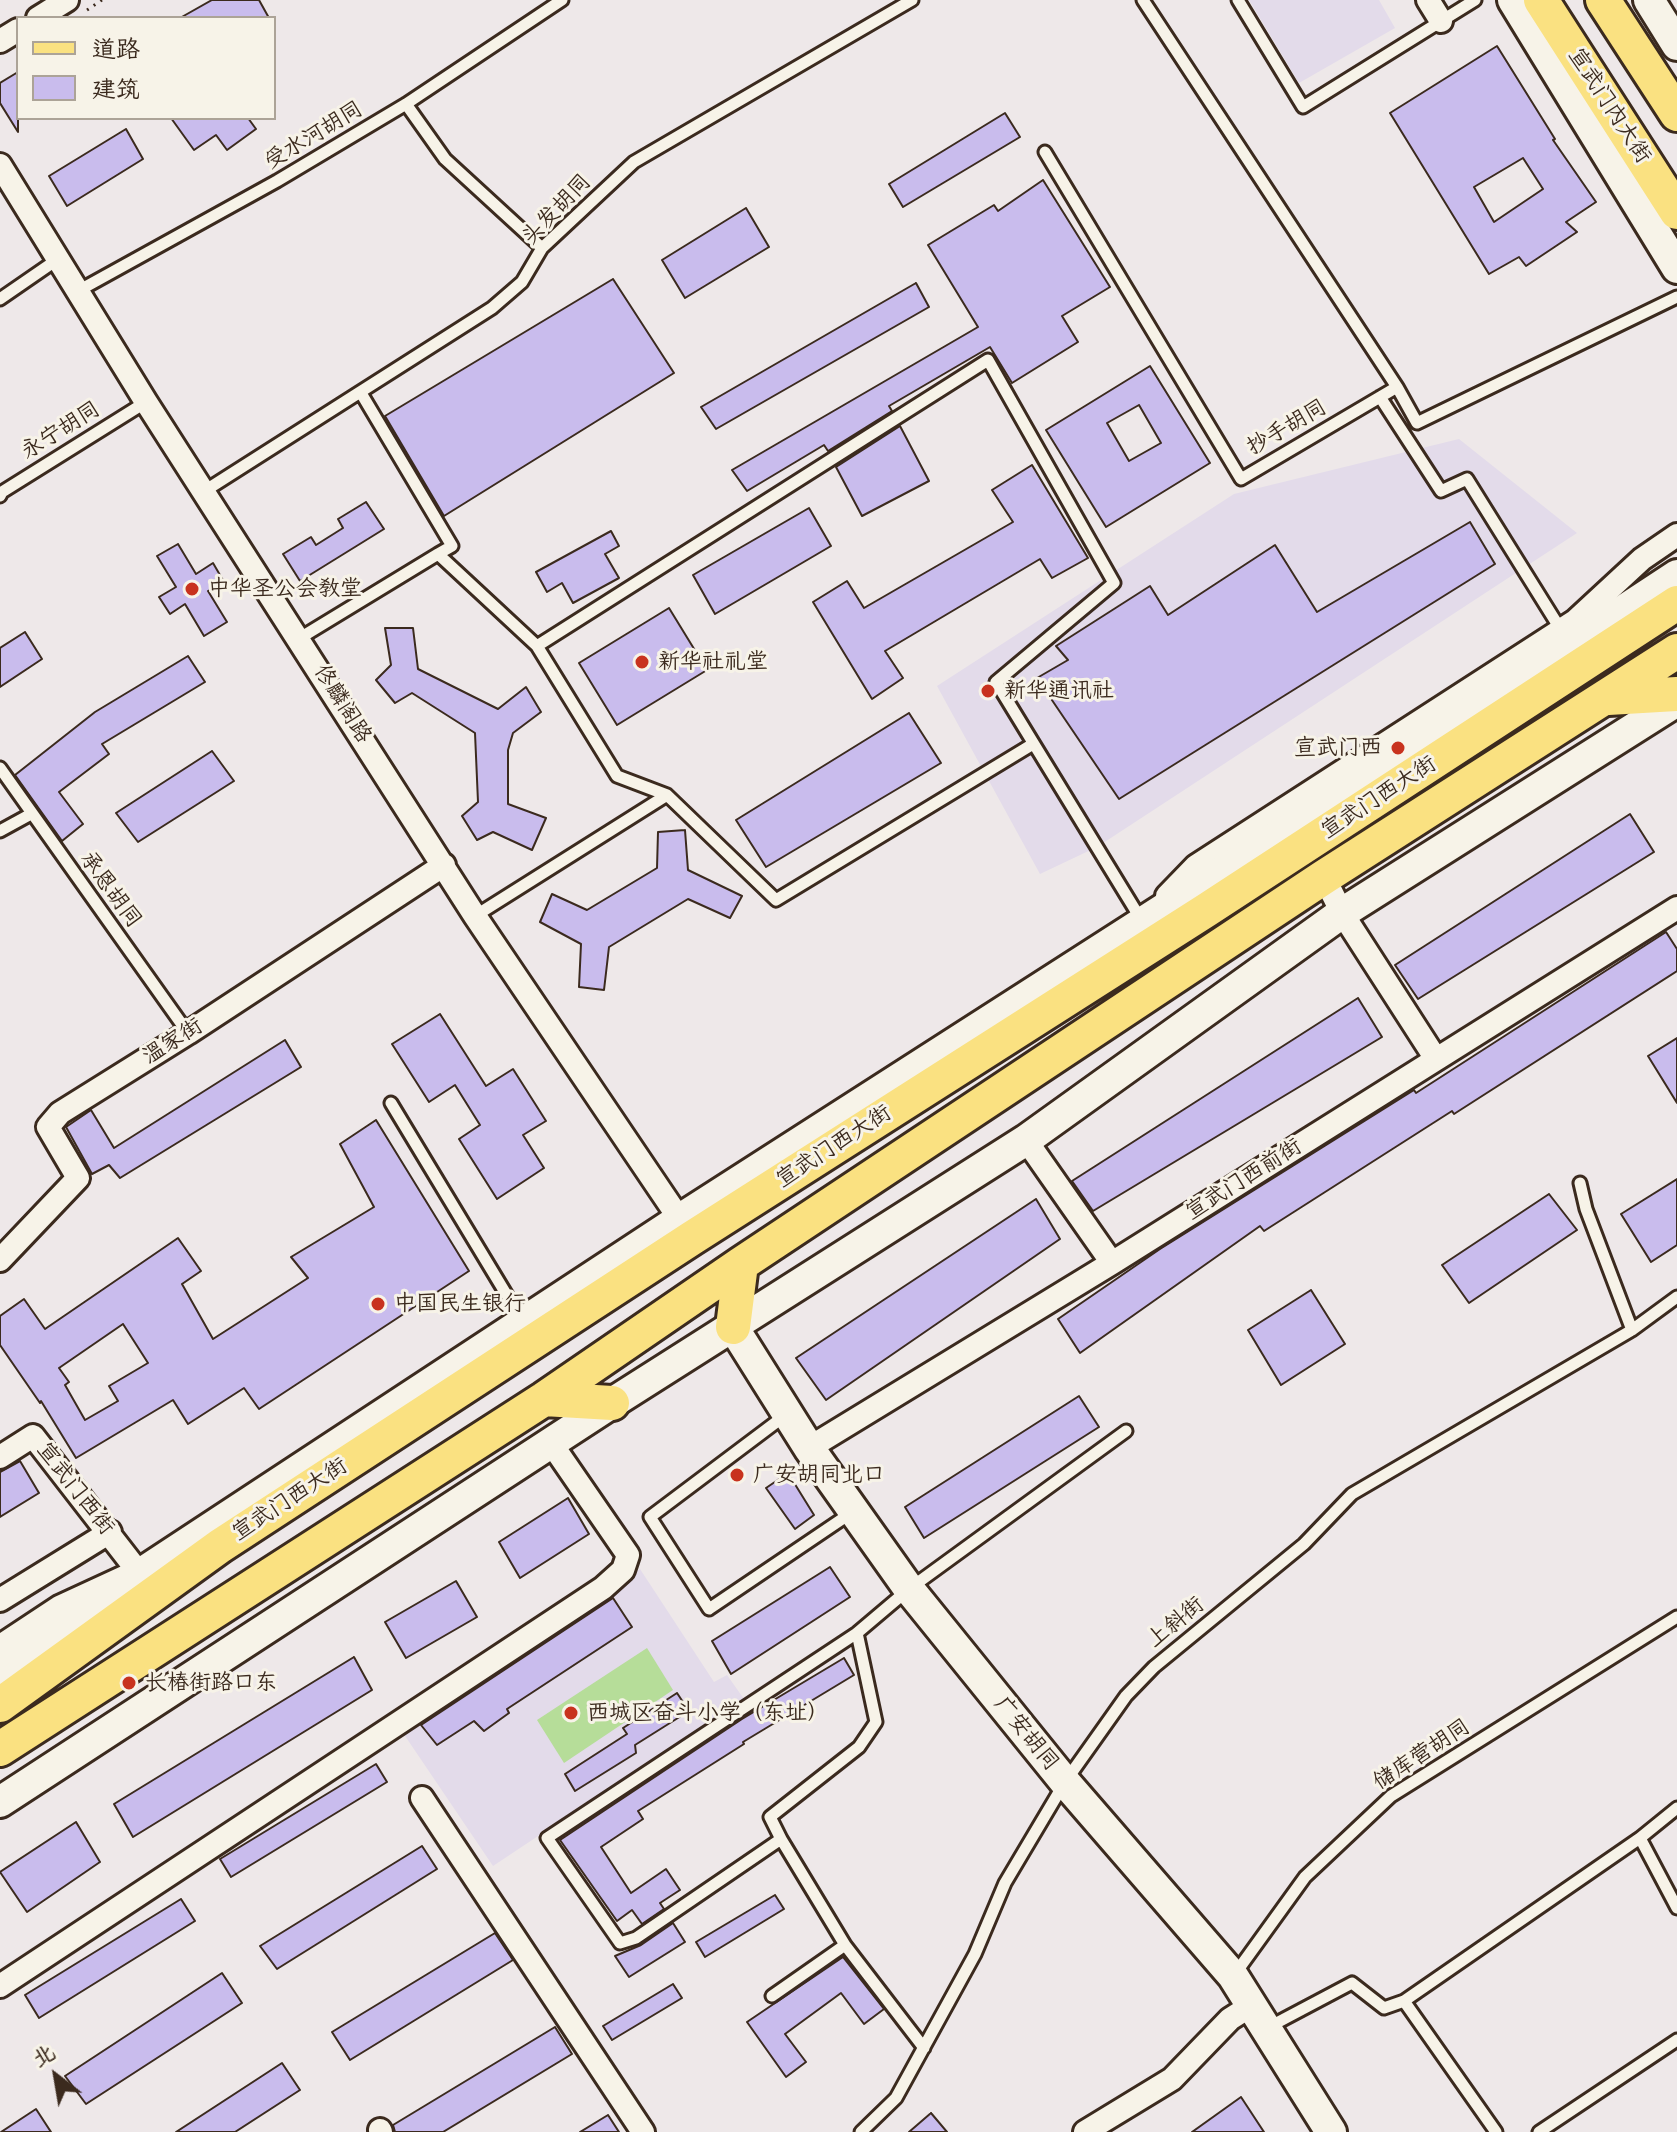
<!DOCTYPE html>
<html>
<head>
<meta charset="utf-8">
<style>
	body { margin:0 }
	#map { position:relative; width:1677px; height:2132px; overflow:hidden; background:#eee8e9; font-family:Pangolin,"LXGW WenKai TC",sans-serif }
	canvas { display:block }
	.legend { position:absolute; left:16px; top:16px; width:260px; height:104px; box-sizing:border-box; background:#f7f3e8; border:2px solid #aca397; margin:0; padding:10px 14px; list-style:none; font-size:24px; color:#3b2a1e }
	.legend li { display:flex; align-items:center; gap:16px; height:40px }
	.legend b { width:40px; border:2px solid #aca397 }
	.north { position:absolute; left:16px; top:2036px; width:80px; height:80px; -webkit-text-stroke:6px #f7f3e8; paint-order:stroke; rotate:329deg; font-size:22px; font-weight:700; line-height:32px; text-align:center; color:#3b2a1e }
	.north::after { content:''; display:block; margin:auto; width:28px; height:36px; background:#3b2a1e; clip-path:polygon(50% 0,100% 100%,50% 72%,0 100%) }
</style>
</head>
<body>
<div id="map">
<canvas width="1677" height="2132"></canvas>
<ul class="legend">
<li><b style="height:10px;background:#fae181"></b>道路</li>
<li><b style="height:22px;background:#c9bced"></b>建筑</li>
</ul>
<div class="north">北</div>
</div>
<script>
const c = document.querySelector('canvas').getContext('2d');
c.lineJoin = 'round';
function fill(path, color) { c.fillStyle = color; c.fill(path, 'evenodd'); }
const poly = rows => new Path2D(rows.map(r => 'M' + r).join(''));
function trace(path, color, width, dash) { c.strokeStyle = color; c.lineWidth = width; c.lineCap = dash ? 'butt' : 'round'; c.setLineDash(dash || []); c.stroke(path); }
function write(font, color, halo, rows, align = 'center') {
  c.font = font + ' Pangolin,"LXGW WenKai TC",sans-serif'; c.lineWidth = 6; c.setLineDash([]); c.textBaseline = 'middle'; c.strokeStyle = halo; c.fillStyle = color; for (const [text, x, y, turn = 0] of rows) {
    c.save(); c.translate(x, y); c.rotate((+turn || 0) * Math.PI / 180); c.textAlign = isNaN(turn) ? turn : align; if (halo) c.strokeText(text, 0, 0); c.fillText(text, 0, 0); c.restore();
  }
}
fill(poly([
	[1249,0,1379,0,1395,28,1299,83],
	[1459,439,1577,533,1097,847,1040,874,937,686,1234,494],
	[640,1569,714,1682,727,1675,744,1699,493,1866,399,1727]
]), '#e3dbea');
fill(poly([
	[647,1648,673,1690,564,1763,537,1720]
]), '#b6dd99');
const building = poly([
	[212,0,259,0,269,18,180,18,212,0],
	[1497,46,1555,139,1553,140,1596,202,1566,222,1577,232,1526,266,1519,257,1489,274,1390,113,1497,46],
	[1523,158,1543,189,1494,222,1474,187,1523,158],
	[18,72,18,132,0,103,0,83,18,72],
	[1005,113,1020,137,903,207,889,184,1005,113],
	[171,118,248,118,256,129,227,150,216,135,194,150,171,118],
	[126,129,143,159,67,206,49,176,126,129],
	[1043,180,1110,287,1062,316,1078,342,1012,383,990,347,889,406,892,411,828,451,824,445,747,491,732,470,978,327,928,245,994,205,998,211,1043,180],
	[746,208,769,247,685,298,662,260,746,208],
	[613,279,674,373,444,516,385,416,613,279],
	[916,283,929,307,716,429,701,407,916,283],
	[1150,366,1210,463,1106,527,1046,430,1150,366],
	[1139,405,1161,443,1129,461,1107,423,1139,405],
	[900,426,929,481,862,516,836,467,900,426],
	[1032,465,1088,558,1052,578,1040,559,885,651,903,678,872,699,813,602,847,581,864,608,1013,522,992,490,1032,465],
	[366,502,384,529,300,581,283,554,311,537,316,545,343,528,338,519,366,502],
	[809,508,831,546,715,614,693,575,809,508],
	[1470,522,1495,564,1119,799,1037,678,1068,660,1056,646,1150,586,1168,615,1275,545,1317,612,1470,522],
	[611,531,619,546,605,554,619,578,573,603,562,583,547,592,536,572,611,531],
	[178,544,196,574,213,563,224,582,208,591,227,622,204,636,185,604,170,614,159,597,176,587,157,556,178,544],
	[669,608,707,670,617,725,579,663,669,608],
	[385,628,413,628,418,669,498,709,526,687,541,712,513,733,508,750,508,804,546,818,532,850,493,832,477,840,462,816,478,802,475,733,412,693,395,703,376,680,391,665,385,628],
	[25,632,42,659,0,687,0,648,25,632],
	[188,656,205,682,102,744,109,754,59,792,83,824,62,841,15,775,95,712,188,656],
	[909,713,941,763,766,867,736,820,909,713],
	[212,751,234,781,138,842,116,813,212,751],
	[1630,814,1654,852,1418,999,1395,965,1630,814],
	[685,830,688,870,742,896,730,918,688,899,609,947,604,990,579,987,581,944,540,922,552,894,587,910,657,868,658,832,685,830],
	[1666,932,1677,949,1677,971,1454,1114,1452,1111,1264,1231,1260,1226,1080,1353,1058,1319,1160,1249,1414,1090,1416,1093,1666,932],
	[1358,998,1382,1037,1093,1211,1072,1181,1358,998],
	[440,1014,486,1086,513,1069,546,1121,523,1135,544,1168,497,1199,459,1139,480,1125,455,1085,429,1102,392,1044,440,1014],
	[1677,1038,1677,1103,1648,1056,1677,1038],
	[285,1040,301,1067,120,1178,109,1165,92,1174,66,1127,91,1110,114,1148,285,1040],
	[376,1120,469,1271,259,1409,244,1388,188,1424,173,1400,76,1458,41,1401,40,1403,0,1345,0,1316,24,1299,45,1329,178,1238,201,1271,182,1284,213,1339,308,1278,291,1257,374,1207,340,1144,376,1120],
	[123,1324,148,1363,109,1386,118,1401,85,1420,65,1385,69,1382,59,1368,123,1324],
	[1677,1179,1677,1245,1651,1262,1621,1214,1677,1179],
	[1549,1194,1577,1230,1469,1303,1442,1265,1549,1194],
	[1036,1199,1060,1239,826,1400,796,1358,1036,1199],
	[1311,1290,1345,1344,1281,1385,1248,1330,1311,1290],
	[1079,1396,1099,1427,924,1538,905,1507,1079,1396],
	[20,1461,39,1493,0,1517,0,1472,20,1461],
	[788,1473,814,1515,795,1529,766,1488,788,1473],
	[568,1498,589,1534,520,1578,499,1542,568,1498],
	[830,1567,850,1597,731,1674,712,1641,830,1567],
	[456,1581,477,1617,406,1658,385,1622,456,1581],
	[613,1598,632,1627,507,1709,509,1713,484,1731,474,1721,437,1745,421,1725,613,1598],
	[354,1657,372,1690,133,1837,114,1804,354,1657],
	[844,1658,854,1675,743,1742,744,1744,638,1811,643,1819,601,1847,631,1893,666,1869,680,1890,660,1903,664,1909,642,1924,632,1910,617,1921,560,1840,742,1719,844,1658],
	[677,1693,689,1711,635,1745,636,1753,575,1791,565,1774,627,1734,623,1728,677,1693],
	[376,1764,387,1782,231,1877,220,1859,376,1764],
	[76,1822,100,1862,27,1912,0,1872,76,1822],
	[422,1846,437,1869,277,1969,260,1946,422,1846],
	[775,1895,784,1909,705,1957,696,1942,775,1895],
	[181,1899,195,1921,39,2018,25,1995,181,1899],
	[673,1923,685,1942,629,1977,615,1956,641,1945,673,1923],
	[495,1933,513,1960,350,2060,332,2032,495,1933],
	[843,1957,884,2009,864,2024,841,1993,785,2034,806,2062,786,2077,747,2022,843,1957],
	[222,1973,242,2003,86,2104,65,2076,222,1973],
	[673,1984,682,1998,612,2040,603,2026,673,1984],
	[555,2027,572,2054,443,2132,395,2132,393,2125,555,2027],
	[282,2063,300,2090,235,2132,176,2132,282,2063],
	[1241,2097,1264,2132,1192,2132,1241,2097],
	[36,2109,51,2132,1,2132,36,2109],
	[931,2113,947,2132,909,2132,931,2113],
	[608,2115,619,2132,580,2132,608,2115]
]);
fill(building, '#c9bced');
trace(building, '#3b2a1e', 2);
const lane = poly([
	[1143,0,1397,387],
	[1238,0,1303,107,1475,0],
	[406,104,445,159,542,248],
	[1045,152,1241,479,1397,387,1417,423,1677,297],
	[78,291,277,181,406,104,562,0],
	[0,299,58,259],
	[361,393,452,546,438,554],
	[1380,397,1441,491,1467,479,1561,630],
	[203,492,492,308,522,282,542,248,634,162,912,0],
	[0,496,2,492,146,402],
	[300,638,438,554,537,646],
	[1033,744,776,900,667,795,617,776,537,646,988,360,1114,583,996,682,1142,921],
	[0,768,188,1033],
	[0,831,31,814],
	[475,916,667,795],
	[391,1103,523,1322],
	[1580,1183,1586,1209,1632,1330],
	[787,1414,650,1517,709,1609,851,1513],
	[857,1633,876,1722,859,1747,770,1817,781,1839,636,1938,620,1943,547,1838,857,1633,909,1589,1126,1431],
	[1640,1838,1677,1908],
	[781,1839,845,1945,924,2048],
	[1235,1974,1305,1877,1391,1796,1677,1617],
	[772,1996,845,1945],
	[1404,2001,1496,2132],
	[1267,2028,1352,1983,1384,2008,1404,2001,1640,1838,1677,1808],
	[861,2132,896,2098,975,1954,1005,1883,1065,1782,1126,1696,1154,1667,1304,1544,1352,1494,1632,1330,1677,1297],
	[1539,2132,1677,2040]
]);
const street = poly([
	[1428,0,1441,21],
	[38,18,67,0],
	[0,41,18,30],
	[0,165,146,402,475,916,687,1230],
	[1324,877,1342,913,1436,1059],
	[1167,896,1196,866,1575,621,1642,559,1677,535],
	[1026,1140,1112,1263],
	[0,1260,78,1178,48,1127,60,1113,188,1033,444,865],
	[809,1448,1112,1263,1677,908],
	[0,1457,33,1436,140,1574],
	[0,1600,110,1532],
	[422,1798,643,2132],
	[0,1986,603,1588,623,1570,628,1555,551,1443],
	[380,2130,381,2132],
	[1085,2132,1172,2079,1230,2019,1252,2005]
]);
const secondary = poly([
	[1513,0,1677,268],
	[1649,0,1677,45],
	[733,1327,809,1448,909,1589,1065,1782,1233,1976,1331,2132],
	[0,1651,62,1610,140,1574,680,1219,1402,756,1677,575],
	[0,1679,109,1602],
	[0,1802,612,1403,1026,1140,1342,913,1677,701]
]);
const primary = poly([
	[1541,0,1677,212],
	[1603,0,1677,114],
	[1608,698,1677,694],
	[733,1327,741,1264],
	[544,1399,612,1403],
	[0,1705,220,1546,692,1238,1205,911,1677,603],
	[0,1749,544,1399,741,1264,1324,877,1677,651]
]);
trace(lane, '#3b2a1e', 17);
trace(street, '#3b2a1e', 28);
trace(secondary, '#3b2a1e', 36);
trace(primary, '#3b2a1e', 40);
trace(poly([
	[87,10,102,0]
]), '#3b2a1e', 3, [2, 6]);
trace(lane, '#f7f3e8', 11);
trace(street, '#f7f3e8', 22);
trace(secondary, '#f7f3e8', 30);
trace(primary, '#fae181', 34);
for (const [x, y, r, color] of [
	[192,589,8,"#c8321e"],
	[642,662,8,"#c8321e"],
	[988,691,8,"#c8321e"],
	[1398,748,8,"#c8321e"],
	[378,1304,8,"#c8321e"],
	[737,1475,8,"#c8321e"],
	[129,1683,8,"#c8321e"],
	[571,1713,8,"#c8321e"]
]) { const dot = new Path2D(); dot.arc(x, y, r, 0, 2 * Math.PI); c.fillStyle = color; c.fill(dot); trace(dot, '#f7f3e8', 3); }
write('22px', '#3b2a1e', '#f7f3e8', [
	["宣武门内大街",1609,106,57],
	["受水河胡同",314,136,-31],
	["头发胡同",557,210,-46],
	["抄手胡同",1287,428,-30],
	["永宁胡同",61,431,-32],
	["佟麟阁路",342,704,58],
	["宣武门西大街",1379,798,-33],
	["承恩胡同",110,890,54],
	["温家街",173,1042,-32],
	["宣武门西大街",834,1147,-33],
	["宣武门西前街",1244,1180,-32],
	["宣武门西街",75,1489,52],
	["宣武门西大街",290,1500,-33],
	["上斜街",1176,1623,-39],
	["广安胡同",1026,1734,51],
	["储库营胡同",1422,1755,-33]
]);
write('22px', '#3b2a1e', '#f7f3e8', [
	["中华圣公会教堂",208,589],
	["新华社礼堂",658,662],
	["新华通讯社",1004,691],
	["宣武门西",1382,748,"right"],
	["中国民生银行",394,1304],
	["广安胡同北口",753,1475],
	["长椿街路口东",145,1683],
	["西城区奋斗小学（东址）",587,1713]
], 'left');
</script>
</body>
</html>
